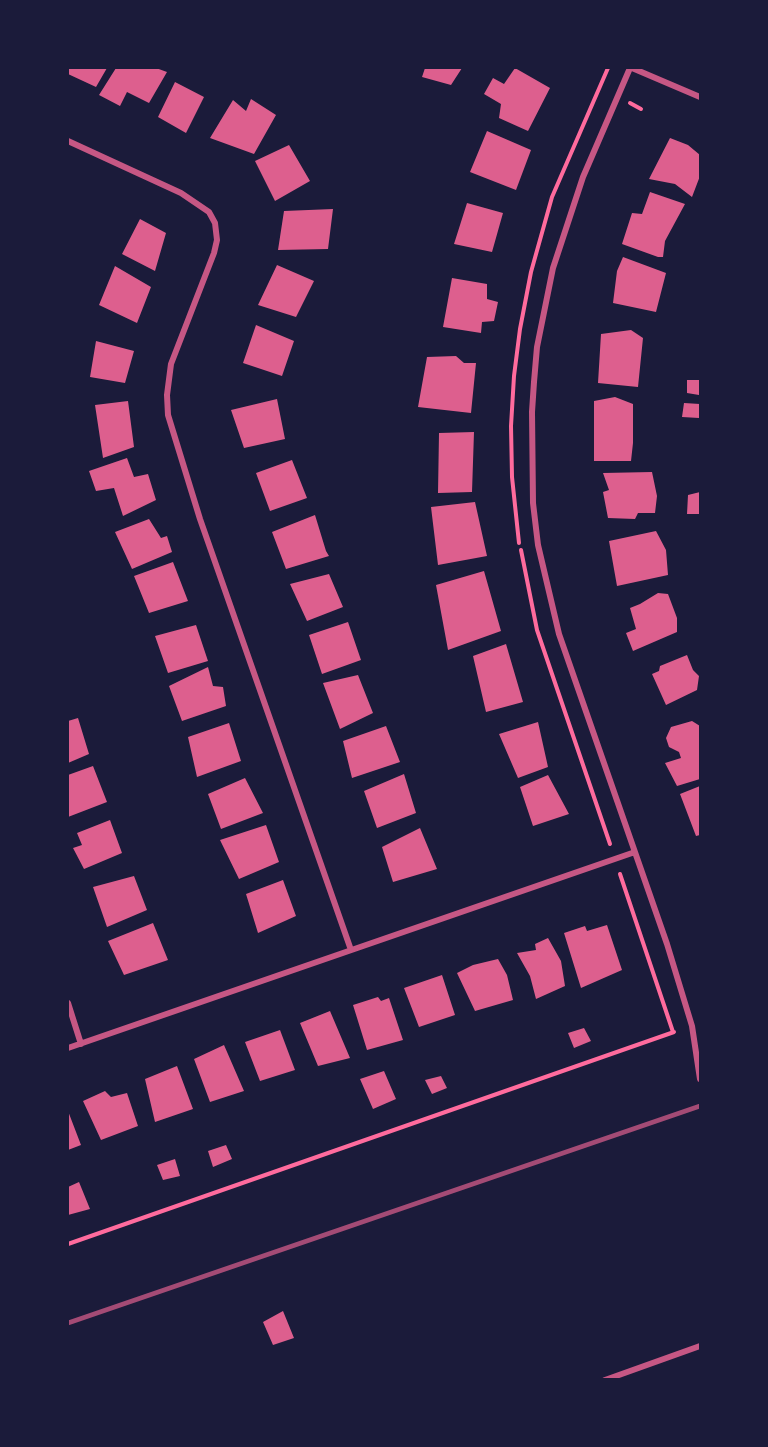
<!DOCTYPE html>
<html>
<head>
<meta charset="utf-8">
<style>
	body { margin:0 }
	#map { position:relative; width:768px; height:1447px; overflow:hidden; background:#1b1b3a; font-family:Poppins,sans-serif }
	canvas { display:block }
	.frame { position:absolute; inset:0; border:69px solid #1b1b3a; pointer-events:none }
</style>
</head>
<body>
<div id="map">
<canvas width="768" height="1447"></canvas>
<div class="frame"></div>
</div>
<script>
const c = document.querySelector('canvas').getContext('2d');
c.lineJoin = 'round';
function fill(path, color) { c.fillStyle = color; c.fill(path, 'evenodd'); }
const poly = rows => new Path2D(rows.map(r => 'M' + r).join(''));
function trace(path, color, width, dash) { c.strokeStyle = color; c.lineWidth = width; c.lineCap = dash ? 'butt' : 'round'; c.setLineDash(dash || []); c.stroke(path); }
fill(poly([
	[68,68,107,68,96,87,68,74],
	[116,68,156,68,167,72,149,103,127,92,120,106,99,95],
	[425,68,462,68,451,85,422,77],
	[515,68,550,88,528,131,499,118,501,104,484,94,493,78,504,84],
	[175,82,204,97,186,133,158,117],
	[251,99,276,115,254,154,210,138,233,100,246,111],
	[487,131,531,150,516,190,470,172],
	[670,138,688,145,700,155,700,176,692,197,675,184,649,179],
	[289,145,310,181,275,201,255,161],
	[650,192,685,204,665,241,663,257,658,257,622,244,632,213,642,214],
	[467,203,503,213,492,252,454,244],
	[333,209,328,249,278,250,284,211],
	[140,219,166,233,155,271,122,254],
	[623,257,666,273,656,312,613,303,617,271],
	[277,265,314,281,296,317,258,305],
	[115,266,151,287,137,323,99,305],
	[452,278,487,284,487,299,498,302,494,321,482,322,481,333,443,327],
	[256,325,294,341,282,376,243,363],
	[631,330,643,338,638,387,598,383,601,334],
	[96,341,134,351,125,383,90,377],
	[456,356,464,363,476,363,471,413,418,407,427,357],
	[687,380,700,380,699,395,687,393],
	[615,397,633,404,633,443,631,461,594,461,594,401],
	[277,399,285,439,244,448,231,410],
	[128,401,134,447,103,458,95,405],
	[684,403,700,404,699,418,682,417],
	[474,432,472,492,438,493,439,433],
	[127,458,134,477,148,474,156,500,123,516,114,488,96,491,89,471],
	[292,460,307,498,270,511,256,473],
	[652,472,657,496,655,513,638,513,635,519,608,518,603,492,609,490,603,473],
	[700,492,700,514,687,514,688,495],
	[475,502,487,556,438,565,431,507],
	[315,515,326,551,329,556,286,569,272,532],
	[149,519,161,538,167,536,172,552,132,569,115,532],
	[656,531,666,550,668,575,617,586,609,541],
	[173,562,188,601,149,613,134,576],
	[484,571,501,631,448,650,436,585],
	[329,574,343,607,307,621,290,584],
	[658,593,668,594,677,618,677,632,633,651,626,633,636,629,630,608,640,604],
	[348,622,361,660,322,674,309,635],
	[196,625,208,661,168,673,155,636],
	[506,644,523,702,486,712,473,656],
	[687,655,693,670,699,676,697,690,666,705,652,674,659,671,660,666],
	[208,667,213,686,223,687,226,706,182,721,169,686],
	[358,675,373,713,340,729,323,683],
	[78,718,89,754,68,763,68,721],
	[692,721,700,726,700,779,677,786,665,763,681,758,679,752,669,747,666,738,671,727],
	[538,722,548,767,518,778,499,734],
	[229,723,241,761,197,777,188,737],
	[386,726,400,762,352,778,343,741],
	[93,766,107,802,68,817,68,775],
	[404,774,416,813,377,828,364,791],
	[548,775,569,814,533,826,520,787],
	[245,778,263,813,221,829,208,794],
	[700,786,700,835,696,836,680,794],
	[110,820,122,853,84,869,73,848,82,845,77,833],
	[266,825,279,862,239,879,220,840],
	[420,828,437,869,393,882,382,847],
	[134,876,147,910,107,927,93,887],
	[283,880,296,916,258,933,246,894],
	[153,923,168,960,124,975,108,941],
	[607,925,622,970,581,988,564,933,585,926,587,931],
	[548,938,561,961,565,986,536,999,530,976,517,953,536,950,535,944],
	[498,959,507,975,513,1000,475,1011,457,973,473,965],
	[442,975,455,1015,419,1027,404,988],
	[378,997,381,1001,389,998,403,1040,367,1050,353,1005],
	[330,1011,350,1058,318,1066,300,1023],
	[584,1028,591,1041,574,1048,568,1033],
	[280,1030,295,1070,260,1081,245,1042],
	[224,1045,244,1091,210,1102,194,1059],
	[177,1066,193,1109,155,1122,145,1079],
	[384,1071,396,1099,373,1109,360,1079],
	[441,1076,447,1088,432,1094,425,1080],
	[105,1091,111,1097,127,1093,138,1126,101,1140,83,1101],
	[68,1111,81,1145,68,1150],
	[226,1145,232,1159,213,1167,208,1151],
	[175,1159,180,1176,163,1180,157,1165],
	[79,1182,90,1209,68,1215,68,1187],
	[283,1311,294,1338,273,1345,263,1322]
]), '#dd5f8e');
trace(poly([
	[630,103,641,109],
	[519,543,512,477,511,426,514,376,520,329,531,272,552,197,608,68],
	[521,550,537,630,610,844],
	[620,874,673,1032],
	[68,1244,674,1032]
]), '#ff6b9d', 4);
trace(poly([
	[630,68,583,177,553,268,537,347,534,382,532,412,533,503,538,545,559,634,667,944,692,1026,700,1079],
	[632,68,700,97],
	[68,141,181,193,209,212,215,223,217,240,214,253,171,364,167,395,168,415,200,519,351,950],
	[68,1003,81,1044],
	[68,1048,635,852],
	[605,1380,700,1346]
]), '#c65784', 6);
trace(poly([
	[68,1323,700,1106]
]), '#a44b75', 4.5);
</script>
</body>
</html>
